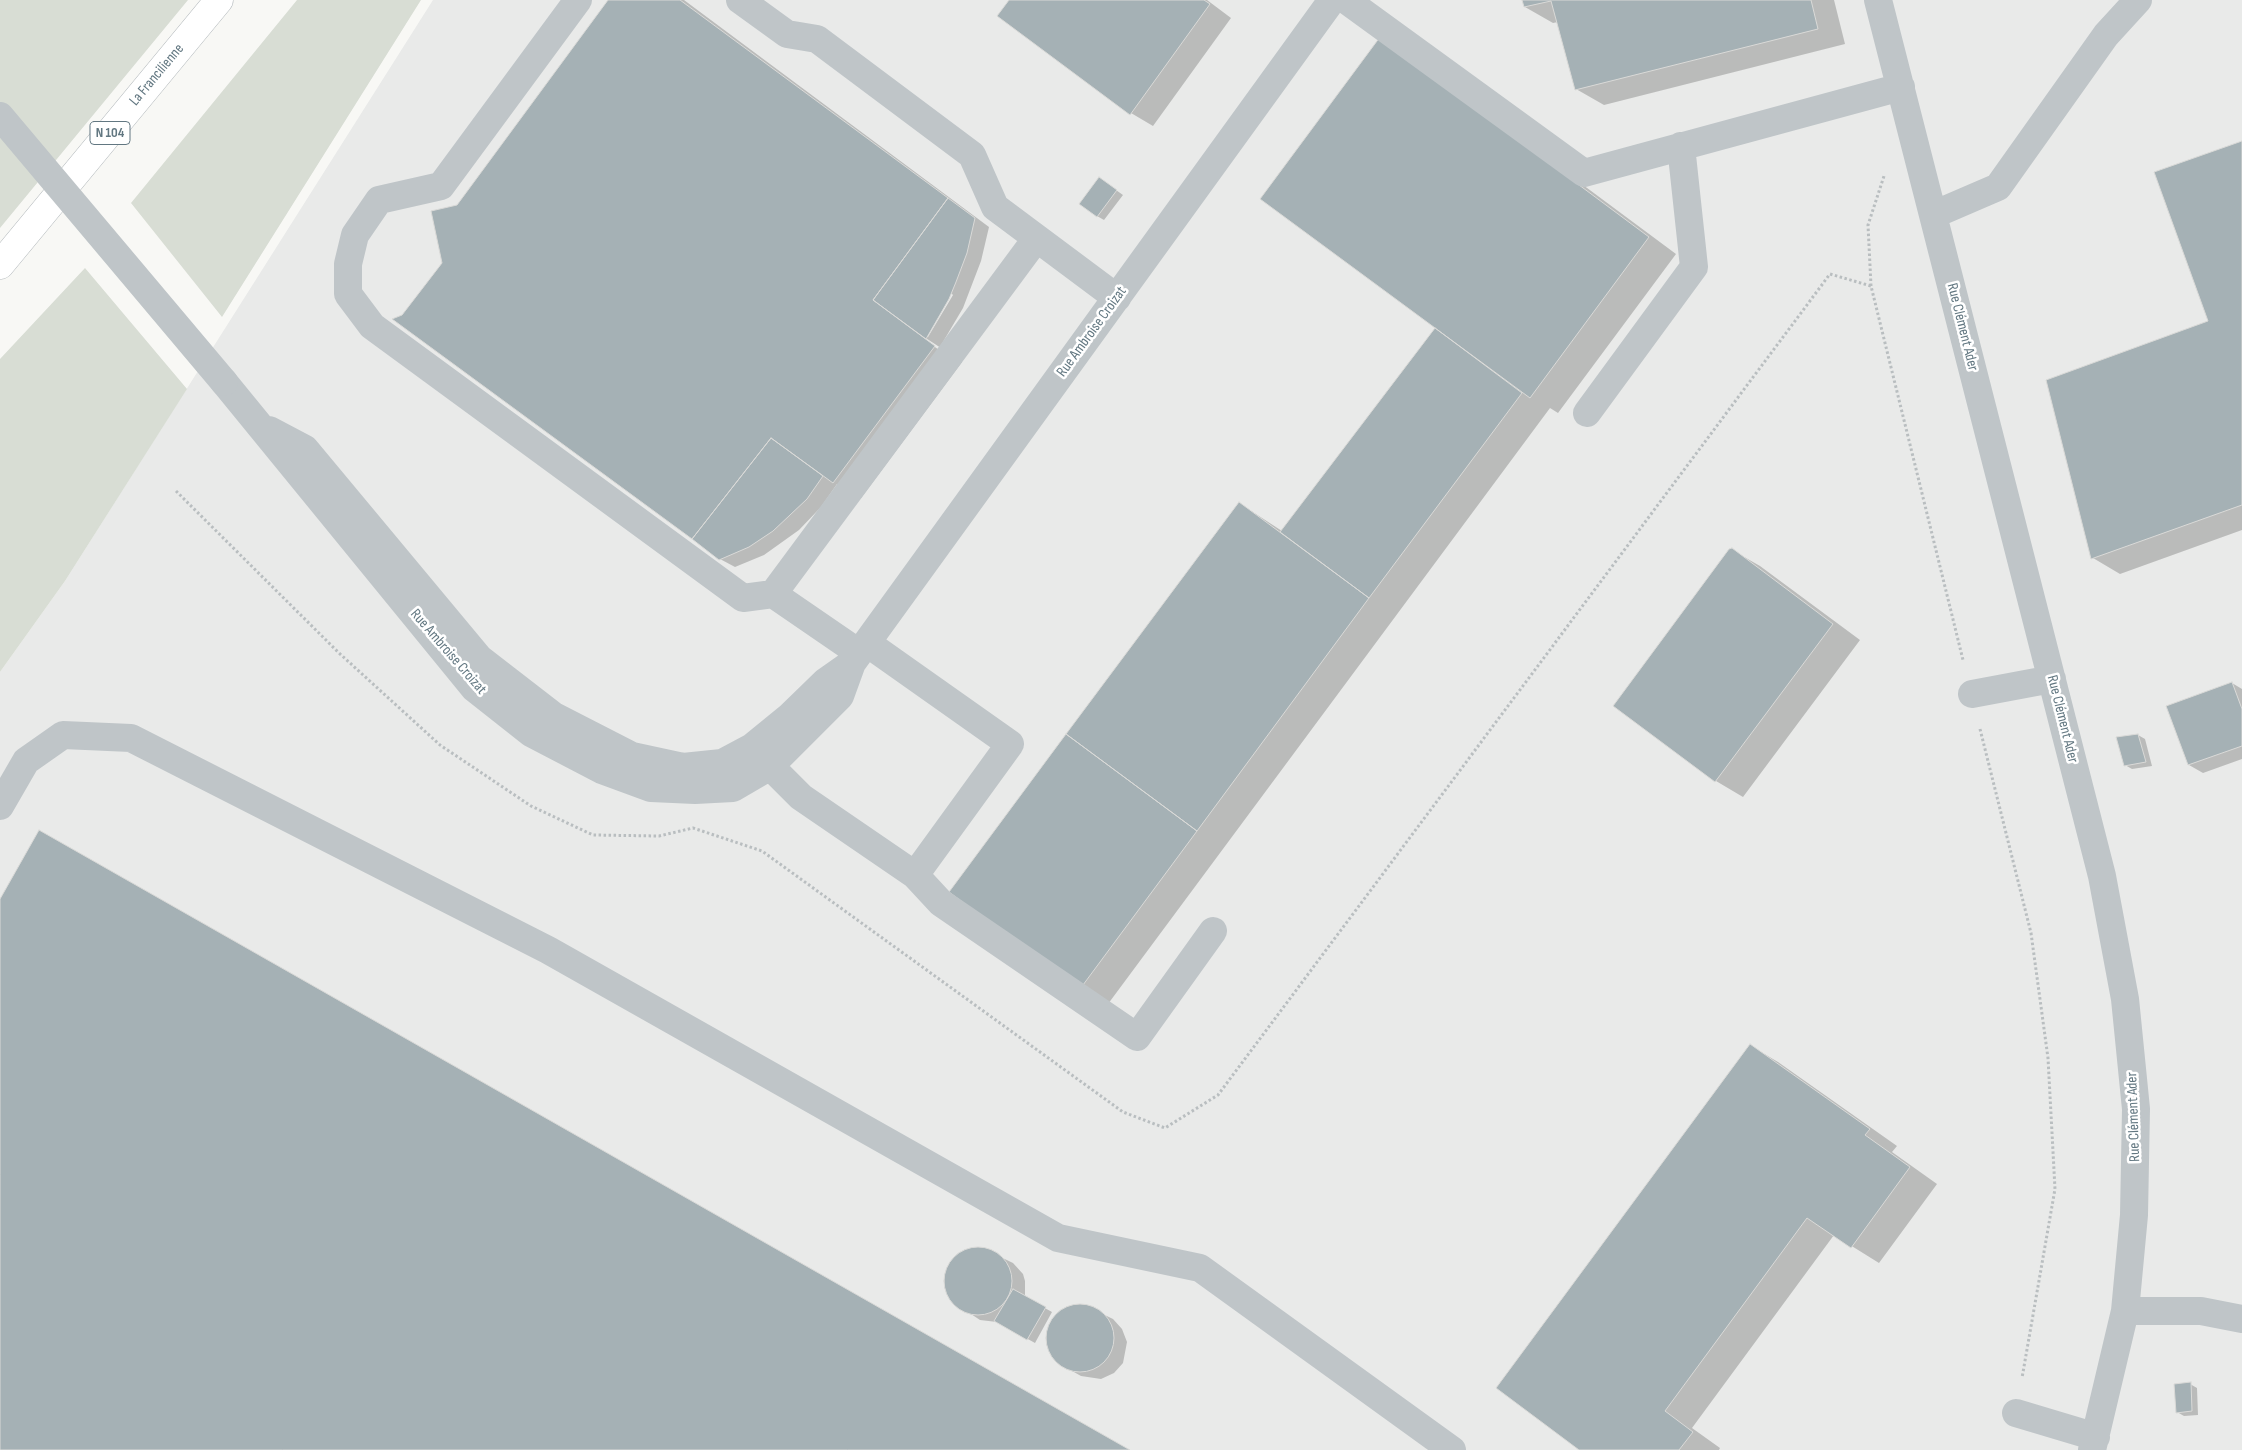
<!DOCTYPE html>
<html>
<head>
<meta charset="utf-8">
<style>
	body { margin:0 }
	canvas { display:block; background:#f8f8f5 }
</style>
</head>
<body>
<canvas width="2242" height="1450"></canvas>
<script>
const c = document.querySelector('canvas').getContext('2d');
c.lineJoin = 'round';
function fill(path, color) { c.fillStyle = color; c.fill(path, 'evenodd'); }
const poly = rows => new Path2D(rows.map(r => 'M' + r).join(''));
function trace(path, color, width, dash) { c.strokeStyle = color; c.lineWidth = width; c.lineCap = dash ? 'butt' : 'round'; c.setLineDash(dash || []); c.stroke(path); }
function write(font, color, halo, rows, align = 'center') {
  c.font = font + ' "Sofia Sans Condensed",sans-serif'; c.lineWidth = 5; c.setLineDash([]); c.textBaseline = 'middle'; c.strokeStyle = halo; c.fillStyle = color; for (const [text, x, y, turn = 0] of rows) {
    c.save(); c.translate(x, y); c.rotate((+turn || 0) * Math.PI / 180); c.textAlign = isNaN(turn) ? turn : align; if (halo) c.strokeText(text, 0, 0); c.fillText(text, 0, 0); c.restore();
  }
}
fill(poly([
	[433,0,2242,0,2242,1450,0,1450,0,672,65,581]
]), '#e9eae9');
fill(poly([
	[0,0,188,0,0,228],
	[297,0,421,0,222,317,131,203],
	[85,268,187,389,65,581,0,672,0,359]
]), '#d8ddd4');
fill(poly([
	[610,0,684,0,989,227,981,261,963,308,940,347,962,362,861,498,837,484,821,507,799,530,764,555,735,567,720,559,403,316,443,263,458,206],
	[951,293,953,295,928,337,925,337],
	[921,335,941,348,939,350,920,336],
	[1010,0,1207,0,1231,18,1153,126,1131,113,998,16],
	[1523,0,1834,0,1845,44,1604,105,1576,89,1558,22,1553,23,1525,7],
	[1408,55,1676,254,1558,413,1550,408,1108,1004,1080,988,1239,503,1282,531,1437,327],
	[2242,142,2242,530,2120,574,2093,558,2209,322],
	[1106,183,1123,195,1104,220,1097,216],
	[1732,550,1760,566,1860,640,1743,797,1716,781,1615,706],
	[2232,683,2242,689,2242,759,2203,773,2189,765],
	[2138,735,2145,739,2152,766,2132,769,2125,765],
	[1751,1046,1778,1062,1897,1146,1892,1152,1937,1184,1879,1263,1834,1235,1692,1428,1720,1448,1719,1450,1582,1450],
	[970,1249,984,1249,1013,1263,1023,1274,1025,1281,1025,1297,1052,1312,1035,1343,997,1322,980,1320,953,1302,946,1282,949,1268,958,1256],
	[1084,1305,1113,1319,1122,1329,1127,1342,1123,1363,1114,1373,1101,1379,1081,1376,1065,1367,1054,1359,1047,1339,1050,1325,1058,1314,1070,1307],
	[2190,1384,2197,1388,2198,1415,2184,1416,2177,1412]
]), '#0003');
const building = poly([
	[608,0,680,0,948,198,873,300,935,346,833,483,771,438,692,539,392,319,402,315,442,263,431,211,457,205,608,0],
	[1009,0,1204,0,1210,4,1130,115,997,16,1009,0],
	[1522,0,1811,0,1818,29,1575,90,1551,1,1524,7,1522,0],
	[1380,37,1649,237,1530,398,1260,199,1380,37],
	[2242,141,2242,505,2091,559,2046,380,2208,321,2154,172,2242,141],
	[1099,177,1117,190,1097,217,1079,204,1099,177],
	[948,198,975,218,967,253,956,282,949,299,926,339,873,300,948,198],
	[1435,328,1522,393,1369,598,1280,532,1435,328],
	[771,438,823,476,807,499,773,531,749,547,719,560,692,539,771,438],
	[1239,502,1369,598,1197,831,1066,734,1239,502],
	[1732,548,1833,624,1715,782,1613,706,1729,549,1732,548],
	[2232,682,2242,709,2242,746,2188,765,2166,706,2232,682],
	[1066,734,1197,831,1080,989,949,892,1066,734],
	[2138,734,2146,762,2124,766,2116,737,2138,734],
	[39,830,1130,1450,0,1450,0,899,39,830],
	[1750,1044,1870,1129,1865,1135,1910,1167,1851,1248,1807,1218,1665,1411,1693,1432,1679,1450,1579,1450,1496,1388,1750,1044],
	'944 1281a34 34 0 1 1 68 0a34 34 0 1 1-68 0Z',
	[1013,1289,1046,1307,1027,1340,994,1321,1013,1289],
	'1046 1338a34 34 0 1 1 68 0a34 34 0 1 1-68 0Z',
	[2191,1382,2192,1411,2176,1413,2174,1384,2191,1382]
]);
fill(building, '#a5b1b5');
trace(building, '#dadad8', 1);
const highway = poly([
	[0,265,219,0]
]);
trace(highway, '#b2b8bb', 29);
trace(poly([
	[1871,286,1868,225,1884,176],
	[176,491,339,653,440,745,531,806,593,835,659,836,693,828,762,851,1123,1112,1165,1128,1218,1095,1830,274,1871,286,1963,660],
	[1980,729,2031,933,2048,1058,2055,1189,2022,1378]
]), '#b9bec0', 3, [2.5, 2.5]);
trace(poly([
	[578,0,441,186,379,200,355,235,348,264,348,294,372,326,743,598,773,594,859,653],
	[740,0,787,34,817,39,972,155,995,207,1117,298],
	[1346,0,1584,173,1901,87],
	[1878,0,2102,876,2125,999,2136,1109,2134,1215,2125,1311,2092,1450],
	[1933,215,1998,187,2106,35,2138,0],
	[224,382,474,688,531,733,602,770,651,788,695,790,733,788,769,767,840,696,852,663,1332,0],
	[1587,413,1694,267,1681,146],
	[269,430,305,449,479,658,554,716,632,756,683,767,722,763,752,747,790,716,825,682,852,663],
	[773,594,1036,239],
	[867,643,1010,744,915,875],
	[1972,694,2052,679],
	[758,754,801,797,915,875,941,903,1137,1037,1213,931],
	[0,806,26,761,63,735,131,738,548,950,1058,1238,1200,1268,1452,1450],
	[2125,1311,2201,1311,2242,1319],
	[2016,1413,2096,1437]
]), '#bfc5c8', 28);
trace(highway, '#fff', 28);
trace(poly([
	[0,116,224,382]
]), '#bfc5c8', 28);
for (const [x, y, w] of [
	[110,133,40]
]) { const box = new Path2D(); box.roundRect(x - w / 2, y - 11.5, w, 23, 4); c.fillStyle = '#fff'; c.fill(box); trace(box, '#627781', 1); }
write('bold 14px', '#627781', null, [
	["N 104",110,133]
]);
write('15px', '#627781', '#fff', [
	["La Francilienne",157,75,-50],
	["Rue Clément Ader",1962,327,76],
	["Rue Ambroise Croizat",1092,332,-54],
	["Rue Ambroise Croizat",448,652,49],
	["Rue Clément Ader",2062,719,76],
	["Rue Clément Ader",2134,1117,-92]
]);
</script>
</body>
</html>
